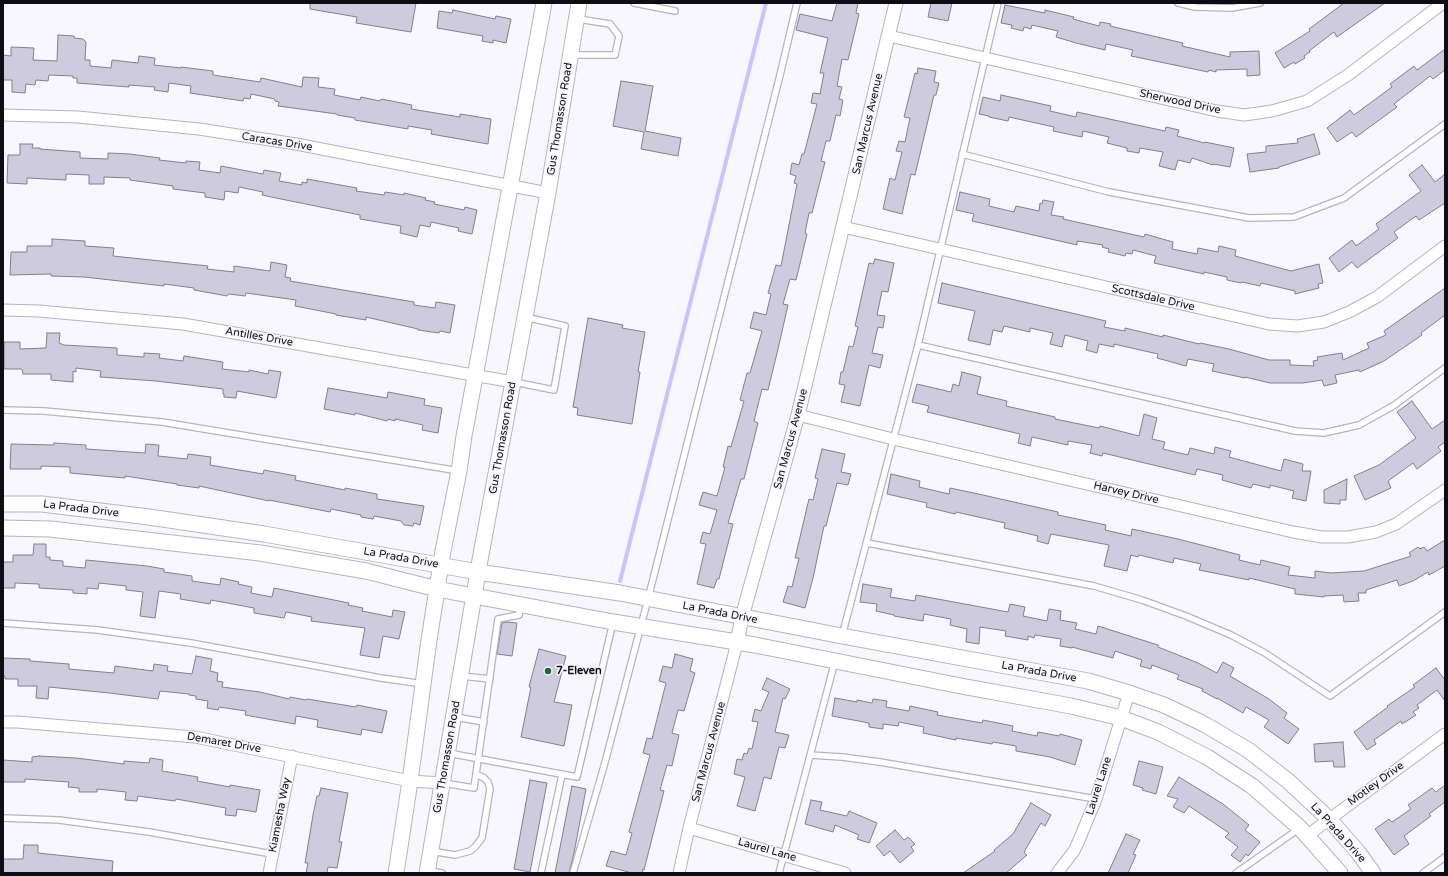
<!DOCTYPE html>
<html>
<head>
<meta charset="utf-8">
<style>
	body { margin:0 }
	#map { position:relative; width:1448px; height:876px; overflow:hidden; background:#f8f7ff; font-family:"Varela Round",sans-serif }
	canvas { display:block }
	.frame { position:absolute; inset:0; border:4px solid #0e0d13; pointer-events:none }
</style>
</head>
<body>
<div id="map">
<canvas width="1448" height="876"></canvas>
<div class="frame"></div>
</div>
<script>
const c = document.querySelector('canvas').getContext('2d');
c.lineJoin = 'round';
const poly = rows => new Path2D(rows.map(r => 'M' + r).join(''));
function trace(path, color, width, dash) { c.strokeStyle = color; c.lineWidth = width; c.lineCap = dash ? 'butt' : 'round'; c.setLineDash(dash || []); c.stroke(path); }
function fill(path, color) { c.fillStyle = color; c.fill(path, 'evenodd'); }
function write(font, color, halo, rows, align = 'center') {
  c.font = font + ' "Varela Round",sans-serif'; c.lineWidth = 3; c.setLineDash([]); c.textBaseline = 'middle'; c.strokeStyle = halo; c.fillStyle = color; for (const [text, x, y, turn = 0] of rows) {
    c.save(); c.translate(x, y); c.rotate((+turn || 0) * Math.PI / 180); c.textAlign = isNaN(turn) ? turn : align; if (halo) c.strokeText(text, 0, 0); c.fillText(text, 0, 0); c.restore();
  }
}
trace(poly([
	[620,581,766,3]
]), '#ccc2fe', 4);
const building = poly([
	[310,3,416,3,411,32,356,23,357,17,310,9,310,3],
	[837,3,858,3,856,13,859,14,848,60,842,59,837,86,842,87,839,99,843,100,840,116,836,115,830,141,826,141,821,161,825,162,812,213,809,213,805,233,807,234,798,272,796,280,790,279,783,304,788,305,778,349,768,390,762,389,754,421,758,423,744,479,741,479,728,523,733,524,719,579,717,579,714,588,697,584,706,544,700,543,703,532,710,534,717,510,699,505,703,492,717,496,725,467,723,467,728,446,731,447,744,401,740,400,747,373,750,373,762,331,750,328,754,312,766,315,771,294,768,293,776,265,781,266,797,184,794,183,796,176,790,174,792,163,799,165,802,154,804,154,817,104,811,103,813,93,820,94,824,73,820,73,828,38,796,30,800,14,832,21,837,3],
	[931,3,952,3,948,21,928,17,931,3],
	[1344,3,1385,3,1337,37,1334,32,1309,51,1310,52,1304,56,1305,58,1295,64,1294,62,1284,68,1275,53,1310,31,1309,29,1344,3],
	[1005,5,1045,13,1045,10,1074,17,1073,19,1099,26,1100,22,1111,24,1110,26,1183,43,1182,46,1230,57,1230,52,1259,51,1260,75,1247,76,1247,69,1216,70,1216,72,1209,70,1208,72,1131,56,1133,50,1106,44,1105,50,1076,43,1056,37,1058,31,1032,25,1031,29,1024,27,1023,31,1011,28,1012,25,1001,23,1005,5],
	[453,10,495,19,496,16,511,19,506,43,493,40,493,43,482,41,483,36,437,28,439,11,452,13,453,10],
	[58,35,74,36,74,38,83,39,86,42,85,60,90,60,90,66,111,68,112,60,138,63,139,56,155,58,154,65,181,68,181,67,213,71,213,75,260,82,261,78,302,87,303,77,319,78,318,87,335,89,334,95,360,100,361,97,380,101,381,99,412,105,411,109,460,117,460,114,491,119,488,144,431,134,432,130,408,126,408,129,355,120,355,118,337,115,337,114,278,106,279,102,275,101,275,99,251,94,250,99,244,98,243,101,190,93,191,86,169,83,168,92,154,90,155,87,129,85,129,87,77,83,77,78,73,78,73,76,49,75,48,81,36,80,35,85,26,84,25,93,12,92,12,80,3,80,3,55,11,56,11,47,34,48,33,60,57,61,58,35],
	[1445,49,1445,70,1433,79,1430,76,1394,104,1397,107,1356,137,1352,132,1337,142,1327,128,1350,110,1354,115,1392,87,1390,84,1414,66,1417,70,1445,49],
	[918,68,936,71,934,82,939,83,936,95,934,95,915,175,911,174,902,214,883,209,890,178,895,180,902,152,896,151,899,141,905,142,910,118,904,117,915,73,917,74,918,68],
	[621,81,653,86,645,131,681,138,678,156,641,149,644,132,613,126,621,81],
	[1001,95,1051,106,1050,111,1076,117,1077,112,1165,131,1166,127,1179,130,1177,136,1205,143,1205,142,1234,148,1230,167,1213,164,1213,165,1192,158,1190,163,1178,160,1175,170,1159,166,1163,152,1140,148,1139,153,1127,151,1127,148,1107,143,1109,137,1083,131,1082,137,1053,131,1054,127,1009,117,1008,121,989,117,989,116,979,114,983,97,1000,101,1001,95],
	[1314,134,1320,154,1279,167,1279,168,1250,172,1247,154,1266,152,1266,146,1298,143,1297,139,1314,134],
	[20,144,33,144,32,148,40,148,40,149,80,152,80,158,108,159,108,153,130,154,160,158,159,160,186,163,186,161,200,162,199,170,220,173,221,166,263,174,264,170,281,173,279,181,302,185,302,182,307,183,307,179,357,188,356,191,384,195,385,192,404,195,404,193,426,198,425,200,435,202,434,204,464,210,465,207,477,210,472,234,458,231,459,228,431,222,430,227,420,225,417,237,400,233,401,226,360,219,360,215,281,199,262,195,263,192,239,187,238,193,225,191,224,200,205,197,205,193,173,189,173,186,130,180,130,178,104,177,104,184,89,184,89,175,66,174,66,180,27,178,27,184,7,183,8,155,20,155,20,144],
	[1422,165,1435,182,1445,174,1445,203,1419,220,1416,216,1394,232,1398,238,1357,268,1352,262,1339,272,1329,258,1352,240,1356,246,1379,229,1376,224,1421,191,1409,175,1422,165],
	[960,192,990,199,989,206,1014,212,1016,206,1039,211,1040,203,1042,204,1043,200,1054,202,1051,215,1064,217,1063,219,1144,237,1145,234,1173,242,1172,249,1197,254,1198,248,1218,252,1219,246,1236,250,1235,256,1291,271,1319,264,1323,283,1318,284,1319,288,1295,294,1295,291,1261,283,1260,286,1242,282,1241,283,1227,280,1227,277,1204,272,1204,274,1154,263,1156,256,1133,250,1132,254,1126,253,1125,256,1108,252,1109,249,1102,247,1103,245,1077,241,1077,245,972,221,974,214,956,210,960,192],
	[52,239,85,241,85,246,114,248,113,256,208,266,207,269,234,272,234,266,270,271,271,262,287,265,285,277,291,278,290,281,414,302,414,305,435,308,436,302,455,305,450,333,440,331,439,333,418,330,418,329,366,317,366,320,336,315,336,314,295,306,296,300,246,293,245,296,229,294,227,296,194,290,194,288,164,284,164,286,84,277,51,276,51,274,10,275,11,252,27,252,27,246,52,246,52,239],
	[875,259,894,263,888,292,882,291,877,315,885,316,883,328,878,327,872,353,883,355,880,368,869,365,860,406,841,402,845,385,839,384,841,372,843,372,849,346,853,347,858,327,855,326,869,263,873,264,875,259],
	[942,283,1106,321,1104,327,1125,331,1125,328,1163,337,1163,335,1199,344,1200,343,1229,349,1269,360,1290,360,1290,365,1314,366,1313,361,1318,360,1317,357,1342,353,1343,360,1369,348,1367,343,1386,335,1384,331,1445,288,1445,315,1421,333,1422,335,1384,361,1360,372,1359,370,1335,375,1337,383,1324,386,1322,380,1303,383,1270,383,1245,377,1245,378,1212,371,1214,364,1188,359,1186,366,1157,358,1158,354,1114,344,1114,347,1099,344,1097,353,1086,350,1088,341,1065,335,1062,347,1050,344,1053,333,1030,328,1030,332,1004,326,1002,332,993,330,990,345,968,340,975,311,938,303,942,283],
	[588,318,623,325,622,328,645,332,638,372,640,372,632,424,577,415,578,408,573,407,588,318],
	[47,333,60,333,59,343,64,345,117,348,117,355,144,357,144,353,160,354,159,358,183,361,184,356,223,362,222,369,249,372,249,370,268,374,269,370,281,372,276,398,237,391,236,398,224,397,224,394,223,394,223,389,156,381,100,377,101,371,76,368,76,372,73,371,73,382,51,380,51,374,23,374,22,369,4,369,4,342,20,342,20,349,46,348,47,333],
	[962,372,981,377,977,394,1007,401,1006,406,1055,417,1055,419,1099,428,1100,426,1139,436,1144,414,1157,418,1152,439,1165,442,1163,449,1188,455,1190,448,1214,454,1215,447,1231,451,1229,457,1281,471,1284,459,1303,464,1302,471,1311,471,1306,501,1292,498,1294,491,1270,485,1270,488,1253,484,1251,488,1222,480,1223,475,1197,469,1195,475,1103,453,1102,456,1090,453,1092,445,1068,441,1068,445,1032,437,1030,446,1018,443,1020,434,927,412,929,406,912,402,917,384,951,392,953,384,959,386,962,372],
	[328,388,387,398,388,392,425,399,424,405,442,408,438,433,422,430,423,425,395,419,395,421,388,419,387,421,355,413,355,415,324,409,328,388],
	[1412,401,1432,429,1445,420,1445,442,1438,447,1441,451,1417,469,1413,463,1388,481,1391,488,1365,500,1354,476,1379,465,1416,438,1397,412,1412,401],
	[54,443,86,445,86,449,145,453,146,444,159,445,158,456,187,459,188,454,211,457,210,465,263,474,264,470,296,476,295,480,345,490,345,488,377,494,377,499,424,506,420,525,414,523,413,526,404,525,401,521,374,516,373,519,361,517,361,515,331,509,330,512,269,500,269,501,199,486,199,488,177,485,177,484,125,476,125,478,70,473,70,467,41,466,41,469,10,469,11,444,54,445,54,443],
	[822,449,845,454,841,472,851,474,848,485,837,483,826,526,824,526,813,578,805,608,783,602,788,586,792,587,799,558,795,558,809,499,813,500,818,479,815,478,822,449],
	[891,474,920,481,919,487,949,494,950,488,974,493,1058,512,1058,515,1106,525,1105,530,1131,536,1132,529,1178,539,1240,555,1239,560,1260,565,1261,560,1290,567,1288,575,1315,578,1315,571,1331,573,1364,571,1411,556,1409,553,1418,547,1420,549,1424,547,1427,551,1445,540,1445,566,1429,575,1428,572,1413,581,1399,586,1397,580,1366,590,1366,593,1358,593,1359,601,1344,602,1343,595,1324,596,1324,597,1295,594,1295,589,1249,578,1249,580,1199,570,1201,564,1174,558,1173,563,1139,555,1138,557,1131,555,1127,571,1104,566,1109,545,1051,534,1048,544,1037,541,1038,536,1004,528,1005,523,956,512,955,514,926,507,927,503,887,494,891,474],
	[1347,479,1346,500,1340,500,1340,504,1324,503,1324,490,1347,479],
	[34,544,46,544,46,557,50,557,50,560,63,561,63,566,85,568,86,560,147,566,164,569,164,572,192,576,192,581,220,585,221,578,239,582,238,584,252,587,251,593,272,597,274,588,349,603,348,605,363,608,362,611,392,617,393,610,405,612,399,639,383,636,379,658,360,655,365,628,311,621,312,617,286,612,284,618,254,613,254,608,211,600,210,604,180,599,181,594,159,591,155,618,140,616,143,592,126,590,126,586,99,583,98,589,87,588,87,594,73,593,73,590,39,588,39,584,15,583,15,588,3,588,3,562,13,562,13,555,33,555,34,544],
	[863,584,892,589,890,597,915,601,916,595,1008,612,1010,604,1025,607,1023,616,1047,621,1049,609,1061,611,1060,620,1077,623,1075,629,1096,634,1098,626,1158,645,1158,647,1198,663,1217,673,1223,662,1234,668,1230,676,1269,699,1287,713,1284,718,1299,729,1288,744,1264,727,1269,720,1246,707,1243,713,1217,698,1217,699,1202,691,1203,689,1177,679,1179,675,1152,665,1151,669,1140,666,1142,660,1115,651,1113,658,1072,647,1072,648,1060,646,1061,639,1035,635,1034,638,1028,636,1028,640,1005,636,1006,631,980,627,979,644,966,642,967,629,950,625,951,619,924,614,923,621,894,616,894,615,876,611,877,604,860,602,863,584],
	[507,622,517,623,512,656,497,654,502,623,507,622],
	[539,649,566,656,554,702,572,705,564,746,521,737,531,687,529,687,539,649],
	[675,654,693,659,690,671,695,673,684,711,678,710,672,733,679,735,672,766,667,765,660,790,664,791,644,870,643,869,642,873,632,873,606,866,611,851,626,855,632,833,629,832,650,755,643,753,647,738,652,739,666,683,659,681,663,666,672,668,675,654],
	[196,656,212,659,210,671,218,673,217,681,223,682,222,687,260,692,289,699,290,697,306,700,307,699,356,707,357,705,387,711,382,733,362,729,361,735,317,727,318,720,296,716,295,724,245,715,246,711,219,707,218,710,207,708,208,701,196,699,196,696,189,695,189,694,160,691,158,699,109,693,49,687,48,699,36,698,37,686,18,686,18,679,5,679,5,676,3,676,3,658,30,659,30,661,69,664,69,669,114,673,115,666,153,671,154,664,168,666,167,671,192,674,196,656],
	[1436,668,1445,680,1445,701,1437,690,1417,705,1419,708,1413,712,1416,715,1402,724,1401,721,1374,740,1376,744,1367,750,1354,732,1388,707,1387,706,1415,687,1413,685,1436,668],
	[767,678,790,689,785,699,783,698,775,732,789,735,785,748,779,747,771,779,764,777,755,811,737,806,745,777,734,774,737,759,742,760,744,753,747,754,749,748,752,749,758,722,752,721,755,709,761,711,769,692,762,689,767,678],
	[835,698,857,702,857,700,872,703,873,699,887,701,886,707,909,711,910,706,938,712,937,715,982,723,983,720,1013,726,1012,731,1037,736,1038,732,1059,736,1060,734,1082,740,1075,765,1050,757,1016,751,1016,746,993,742,992,744,956,738,956,740,923,733,924,727,899,722,898,726,883,724,883,729,869,727,869,723,832,716,835,698],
	[1343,742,1345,767,1334,767,1333,761,1315,762,1314,744,1343,742],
	[39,756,76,758,124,764,124,761,149,763,150,758,163,760,162,771,198,777,197,781,230,787,230,785,260,790,256,812,237,809,236,816,225,815,226,808,176,799,175,801,138,796,137,801,125,800,126,792,97,789,97,792,79,792,79,788,68,787,69,782,25,779,25,782,3,782,3,760,32,762,32,757,39,756],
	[1139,761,1163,767,1156,794,1142,790,1143,788,1133,785,1139,761],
	[1179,777,1223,804,1249,825,1245,830,1260,842,1248,856,1246,854,1240,862,1231,855,1238,847,1225,837,1229,833,1189,806,1184,813,1173,807,1178,799,1167,796,1179,777],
	[530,780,547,783,530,872,514,869,530,780],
	[1445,785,1445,802,1429,814,1431,816,1404,836,1409,844,1394,855,1375,829,1389,819,1392,822,1411,809,1408,805,1432,788,1436,792,1445,785],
	[572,786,586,789,574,853,569,873,555,873,572,786],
	[321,788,348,793,339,842,342,842,337,868,328,867,327,873,306,873,308,863,305,863,313,815,317,796,319,796,321,788],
	[811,800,822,802,820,810,847,816,849,811,877,823,869,843,857,839,859,835,835,825,833,832,805,824,811,800],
	[1031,803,1051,815,1045,826,1041,823,1024,852,1027,855,1006,873,963,873,995,851,994,850,1013,834,1031,803],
	[895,830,904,840,908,837,915,844,911,847,914,851,900,863,890,851,884,856,876,846,895,830],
	[1126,834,1140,840,1133,854,1136,855,1128,873,1108,873,1126,834],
	[24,845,38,845,38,853,113,861,112,873,3,873,3,859,23,859,24,845]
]);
fill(building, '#cdcbdd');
trace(building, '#817f90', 1);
const service = poly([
	[634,3,675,11],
	[1178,3,1195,7,1232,8,1260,3],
	[571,55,615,55,619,36,610,24,578,19],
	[962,154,1109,192,1249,218,1294,217,1344,198,1445,124],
	[918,345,1295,431,1324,433,1359,425,1393,406,1445,368],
	[514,382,554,390,565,326,525,317],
	[3,410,44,411,162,422,459,471],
	[867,543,1094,586,1142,600,1186,616,1231,635,1265,653,1330,696,1445,612],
	[3,623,98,630,191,643,381,678,423,684],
	[842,636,918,345,998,3],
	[462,676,490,679],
	[455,717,484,722],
	[448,753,577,777,613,622],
	[810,755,842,757,880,762,1096,799],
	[443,783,474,788,498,619,519,615,520,606],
	[3,818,59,820,149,832,272,854],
	[431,851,455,855,470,851,475,847,482,838,490,789,488,782,484,778,476,774],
	[428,871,442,873],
	[541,873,562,775],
	[573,873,604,766,648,599,781,71,797,3],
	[779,873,835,661],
	[1236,873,1300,828],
	[1423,873,1445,857]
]);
const minor = poly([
	[889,36,1217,111,1244,115,1272,111,1307,101,1348,75,1443,3],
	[3,115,78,117,199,129,296,144,548,193],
	[843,227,1269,324,1298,326,1324,322,1349,312,1377,297,1445,246],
	[3,310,39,311,183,324,513,382],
	[798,415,893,439,1293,532,1322,537,1348,537,1376,532,1396,524,1445,490],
	[3,722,17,722,195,737,410,781,443,783],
	[689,828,845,873],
	[1308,835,1445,734],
	[269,873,292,756],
	[679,873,689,828,737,643],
	[1057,873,1074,851,1080,838,1096,799,1129,693]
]);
const tertiary = poly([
	[737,643,742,617,798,415,896,3]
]);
const secondary = poly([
	[3,504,42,504,149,517,264,534,478,572,620,593,842,636,1088,681,1129,693,1164,705,1204,724,1248,750,1287,780,1329,819,1358,852,1373,873],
	[3,528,50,529,260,553,366,571,437,589,613,622,755,645,961,686,1071,706,1121,718,1158,732,1207,757,1252,786,1300,828,1340,873],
	[396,873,410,781,429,640,443,551,459,471,464,436,544,3],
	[427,873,480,560,548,193,579,3]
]);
trace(service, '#b5b3c4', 8);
trace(minor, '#b5b3c4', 13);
trace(tertiary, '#b5b3c4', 15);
trace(secondary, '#b5b3c4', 17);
trace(service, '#fff', 5.5);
trace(minor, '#fff', 11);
trace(tertiary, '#fff', 13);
trace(secondary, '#fff', 15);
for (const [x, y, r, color] of [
	[548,671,4,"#126e42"]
]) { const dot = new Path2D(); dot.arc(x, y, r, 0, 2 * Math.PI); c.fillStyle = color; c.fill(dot); trace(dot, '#f8f7ff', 1.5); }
write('11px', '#0e0d13', '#f8f7ff', [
	["Sherwood Drive",1180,102,12],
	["Gus Thomasson Road",560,119,-81],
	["San Marcus Avenue",868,124,-77],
	["Caracas Drive",277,142,9],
	["Scottsdale Drive",1153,298,13],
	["Antilles Drive",259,337,10],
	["Gus Thomasson Road",503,438,-80],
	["San Marcus Avenue",791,439,-75],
	["Harvey Drive",1126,493,13],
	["La Prada Drive",81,509,7],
	["La Prada Drive",401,558,10],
	["La Prada Drive",720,613,11],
	["La Prada Drive",1039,672,10],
	["Demaret Drive",224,743,10],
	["San Marcus Avenue",709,752,-75],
	["Gus Thomasson Road",447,757,-80],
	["Motley Drive",1376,784,-36],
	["Laurel Lane",1099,786,-72],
	["Kiamesha Way",280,815,-79],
	["La Prada Drive",1338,833,48],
	["Laurel Lane",767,850,16]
]);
write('bold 11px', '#0e0d13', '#f8f7ff', [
	["7-Eleven",556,671]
], 'left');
</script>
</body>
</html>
